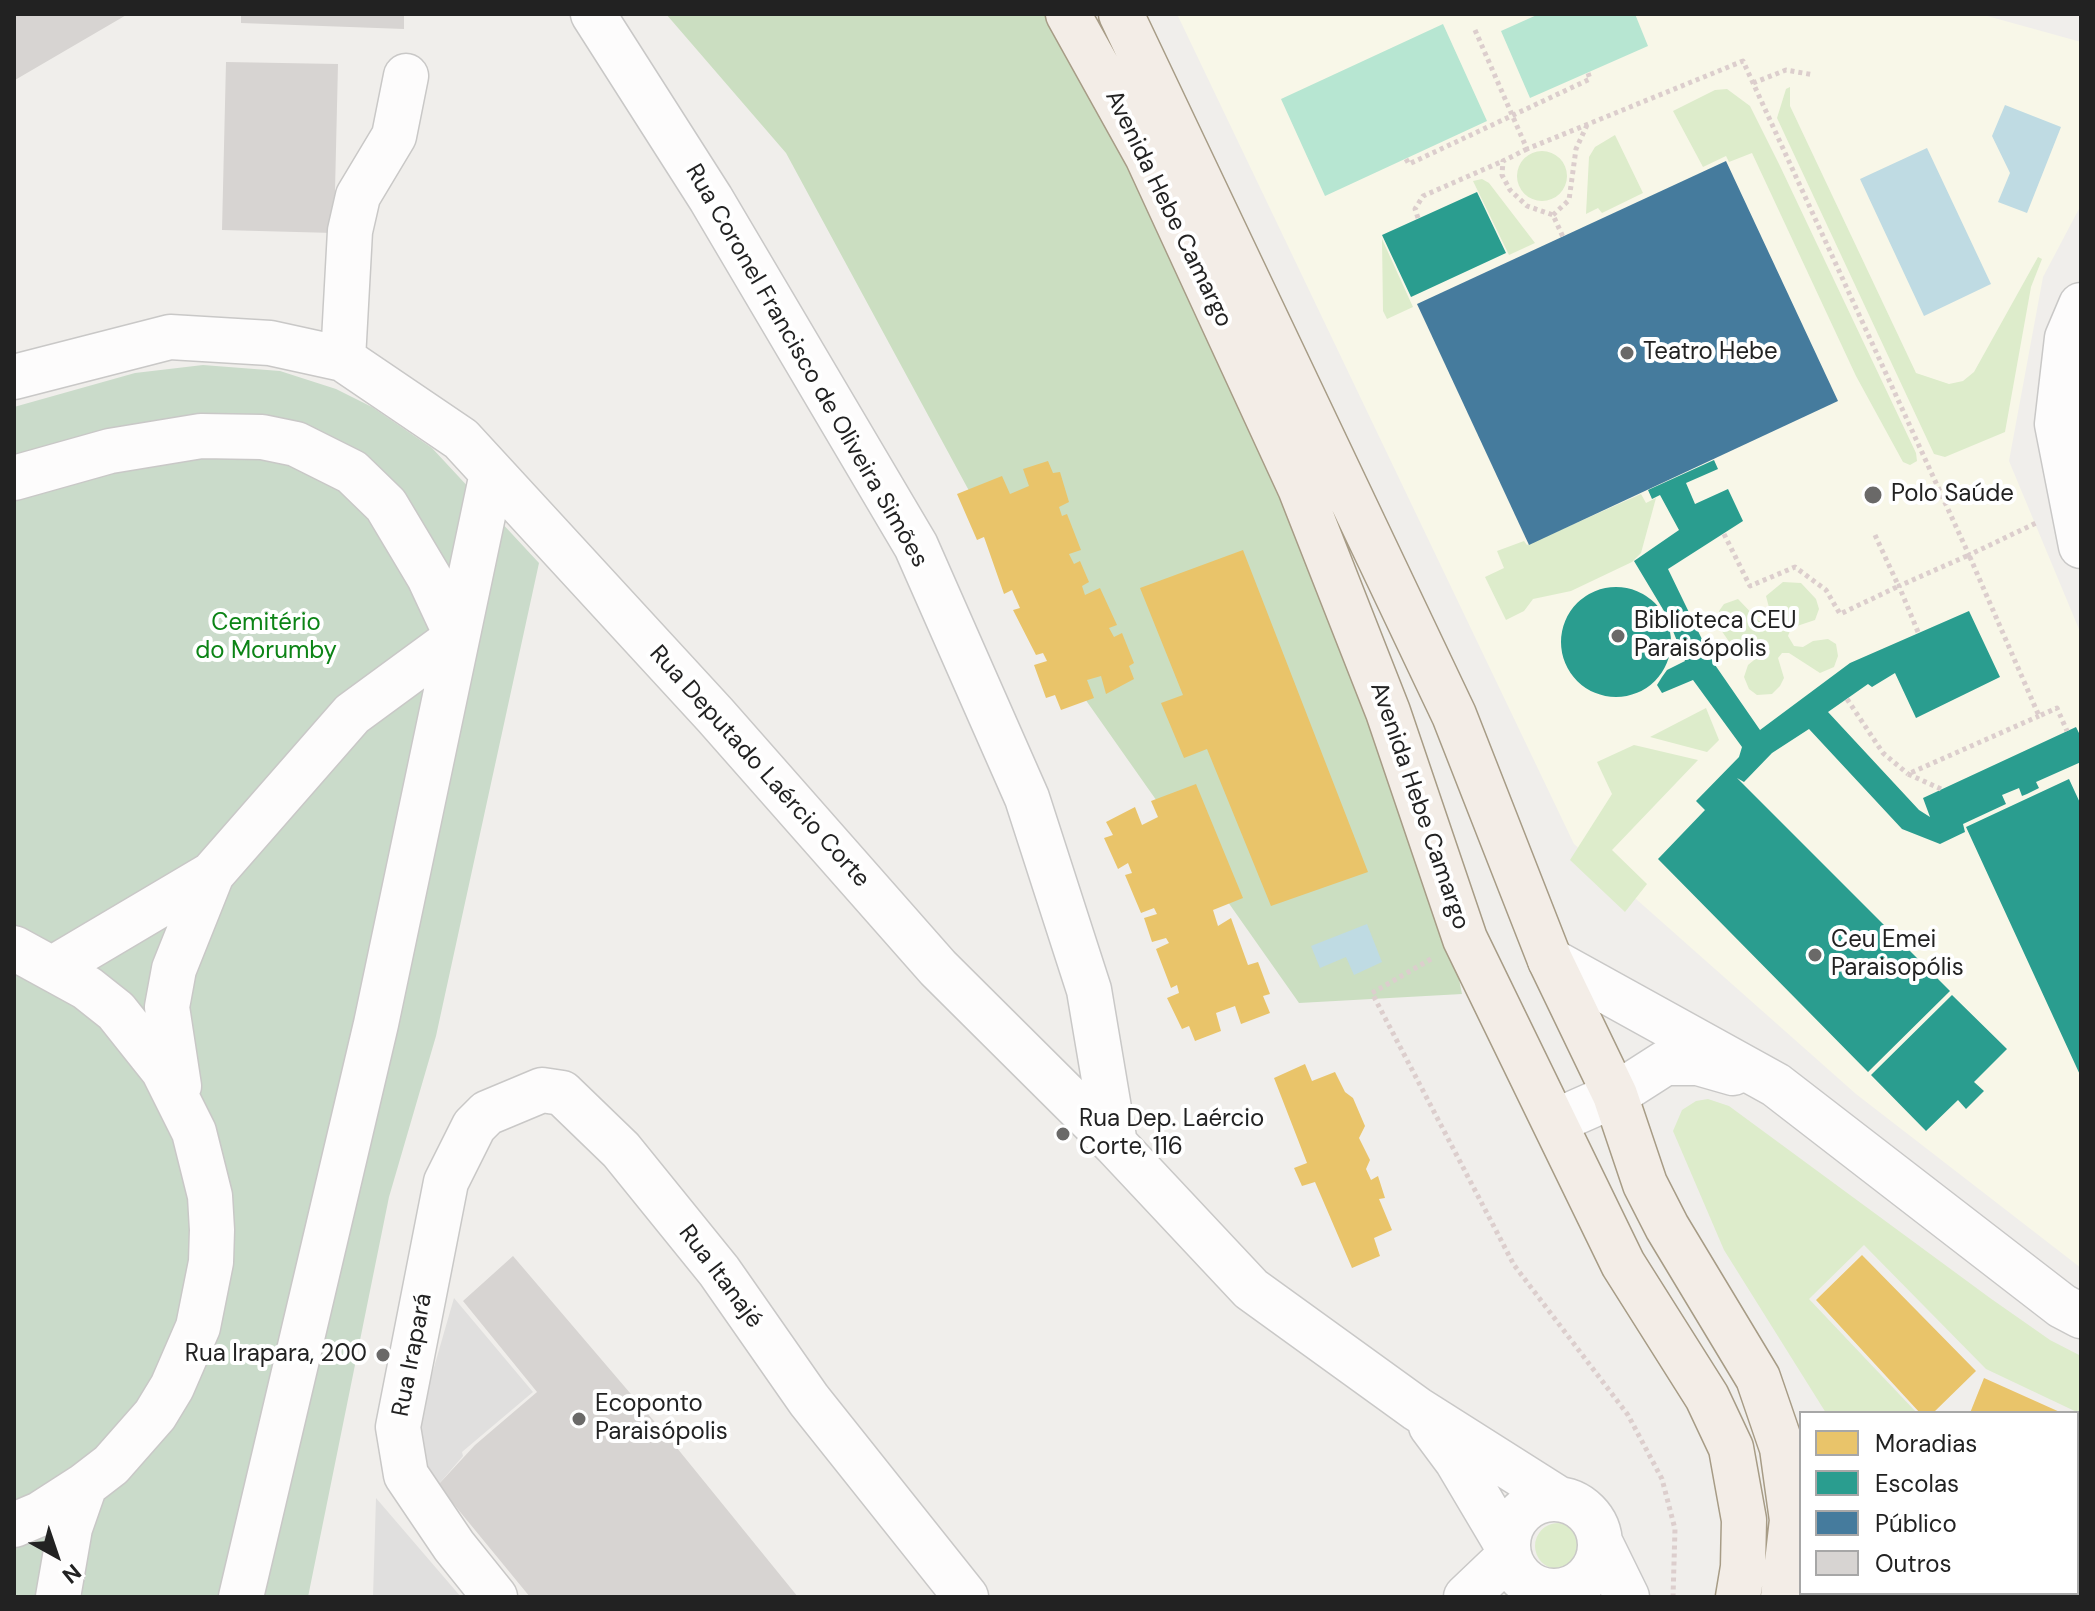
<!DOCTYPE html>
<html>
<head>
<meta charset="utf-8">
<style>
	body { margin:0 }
	#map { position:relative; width:2095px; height:1611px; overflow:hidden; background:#f0eeeb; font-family:"DM Sans",sans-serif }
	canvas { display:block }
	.frame { position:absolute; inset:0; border:16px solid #222; pointer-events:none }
	.legend { position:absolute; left:1799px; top:1411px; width:280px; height:184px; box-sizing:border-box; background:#fff; border:2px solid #a7a7a7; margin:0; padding:10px 14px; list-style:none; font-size:24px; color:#222 }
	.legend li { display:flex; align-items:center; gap:16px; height:40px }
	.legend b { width:40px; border:2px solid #a7a7a7 }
	.north { position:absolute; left:16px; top:1515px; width:80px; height:80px; -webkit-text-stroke:6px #fff; paint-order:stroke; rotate:140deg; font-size:22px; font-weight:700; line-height:32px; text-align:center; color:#222 }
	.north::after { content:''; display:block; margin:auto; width:28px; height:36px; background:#222; clip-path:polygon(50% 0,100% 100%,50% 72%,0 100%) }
</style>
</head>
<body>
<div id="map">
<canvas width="2095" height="1611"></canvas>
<div class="frame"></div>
<ul class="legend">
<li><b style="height:22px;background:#e9c46a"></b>Moradias</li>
<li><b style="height:22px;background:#2a9d8f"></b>Escolas</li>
<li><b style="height:22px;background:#457b9d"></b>Público</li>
<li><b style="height:22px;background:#d7d4d2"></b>Outros</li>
</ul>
<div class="north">N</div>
</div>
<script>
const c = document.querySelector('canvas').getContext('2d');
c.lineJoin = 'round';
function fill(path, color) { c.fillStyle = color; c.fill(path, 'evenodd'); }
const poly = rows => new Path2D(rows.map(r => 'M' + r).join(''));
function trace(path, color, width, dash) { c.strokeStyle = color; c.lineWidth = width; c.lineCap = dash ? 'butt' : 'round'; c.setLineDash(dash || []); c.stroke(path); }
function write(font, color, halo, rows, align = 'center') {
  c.font = font + ' "DM Sans",sans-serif'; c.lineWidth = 8; c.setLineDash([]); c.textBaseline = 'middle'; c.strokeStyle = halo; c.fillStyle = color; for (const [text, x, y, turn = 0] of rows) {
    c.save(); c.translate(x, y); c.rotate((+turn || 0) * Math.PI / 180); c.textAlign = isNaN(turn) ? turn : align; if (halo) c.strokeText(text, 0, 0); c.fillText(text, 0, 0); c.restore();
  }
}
fill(poly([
	[2077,1421,2081,1422,2081,1597,2063,1597,2059,1593,2077,1593]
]), '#dfdedc');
fill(poly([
	[1177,14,1980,14,2081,42,2081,205,2043,277,2009,461,2081,634,2081,1268,1856,1094,1574,844]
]), '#f8f7e8');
fill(poly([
	[1790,87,1790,106,1916,373,1949,384,1963,381,1974,372,2038,257,2042,259,2031,287,2005,432,1945,457,1934,454,1777,118,1786,89],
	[1727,89,1750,106,1779,164,1916,453,1917,461,1910,465,1903,462,1856,376,1752,153,1729,162,1726,156,1703,167,1673,111,1715,90],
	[1615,135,1643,193,1602,213,1598,208,1586,214,1589,157,1595,147],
	'1517 176a25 25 0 1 1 50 0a25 25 0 1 1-50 0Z',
	[1482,179,1489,183,1535,243,1509,255,1473,181],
	[1382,239,1413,307,1387,319,1383,311],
	[1641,494,1646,503,1656,498,1641,553,1632,562,1571,591,1533,599,1524,611,1506,620,1485,577,1504,568,1497,551,1524,541,1527,545],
	[1783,582,1801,583,1816,599,1819,609,1815,620,1791,628,1788,636,1794,646,1803,647,1813,641,1828,639,1836,644,1838,656,1834,667,1820,673,1789,653,1782,653,1778,658,1784,678,1780,686,1772,694,1757,695,1749,689,1744,677,1748,665,1759,656,1759,648,1748,641,1734,646,1730,643,1721,630,1719,611,1724,604,1738,599,1759,621,1765,621,1771,615,1766,596],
	[1706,708,1719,740,1707,752,1650,737],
	[1634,745,1698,760,1612,850,1647,884,1625,912,1570,860,1612,794,1597,762],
	[1708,1099,1729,1106,1990,1298,2050,1340,2081,1356,2081,1414,1986,1369,1864,1245,1809,1299,1917,1413,1826,1413,1724,1250,1673,1131,1682,1110,1696,1101],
	'1535 1546a23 23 0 1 1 46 0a23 23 0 1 1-46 0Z'
]), '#ddeccb');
fill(poly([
	[666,14,1058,14,1418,774,1462,994,1299,1003,1071,679,786,153]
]), '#cbdec1');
fill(poly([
	[203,365,280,371,336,389,372,407,432,448,539,563,436,1036,389,1197,308,1597,14,1597,14,407,135,373]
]), '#cadbca');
fill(poly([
	[1539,14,1635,14,1648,46,1530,98,1501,31],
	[1443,24,1487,121,1325,196,1281,99]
]), '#b7e6d2');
fill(poly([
	[454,1298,533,1392,462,1452,463,1456,438,1485,411,1447],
	[376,1498,461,1597,373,1597]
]), '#e0dfde');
fill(poly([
	[2005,105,2061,127,2027,213,1998,202,2010,173,1992,136],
	[1927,148,1991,284,1924,316,1860,179],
	[1367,924,1382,962,1354,975,1346,957,1320,968,1311,946]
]), '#bfdbe3');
fill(poly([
	[1048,461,1053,473,1060,472,1069,502,1059,507,1062,516,1067,514,1081,550,1069,554,1074,564,1080,561,1089,582,1082,586,1085,595,1100,588,1117,625,1109,628,1114,637,1122,633,1134,663,1129,666,1134,679,1106,694,1101,676,1087,680,1094,698,1061,710,1055,695,1046,698,1034,665,1047,661,1043,653,1036,655,1013,610,1020,608,1012,590,1004,594,984,537,977,540,957,494,1002,476,1010,494,1029,486,1023,469],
	[1243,550,1368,872,1271,906,1207,749,1184,758,1161,703,1183,695,1140,588],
	[1196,784,1243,898,1213,910,1218,926,1231,918,1248,965,1258,962,1270,994,1263,996,1270,1013,1241,1024,1235,1006,1216,1013,1221,1031,1195,1041,1189,1026,1182,1029,1167,998,1179,993,1177,985,1171,988,1156,949,1169,943,1166,938,1152,942,1144,918,1157,914,1154,908,1141,913,1125,875,1132,873,1128,863,1118,869,1104,838,1113,835,1106,822,1135,807,1142,825,1158,817,1151,801],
	[1305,1064,1312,1081,1335,1072,1345,1092,1353,1098,1365,1126,1359,1138,1370,1160,1366,1169,1371,1180,1378,1176,1385,1198,1379,1199,1392,1230,1374,1238,1380,1256,1352,1268,1315,1182,1302,1186,1294,1168,1307,1163,1274,1078],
	[1862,1255,1976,1371,1933,1413,1920,1413,1816,1300],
	[1984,1378,2062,1413,1970,1413],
	[2077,1420,2081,1421,2081,1493,2077,1491],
	[1897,1593,1966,1593,1969,1597,1900,1597]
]), '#e9c46a');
fill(poly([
	[1477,192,1506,253,1411,297,1382,235],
	[1714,460,1718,469,1686,483,1695,504,1728,489,1743,521,1668,569,1713,662,1760,730,1850,663,1969,611,2000,677,1916,718,1895,673,1872,687,1868,684,1828,712,1919,810,1930,817,1923,798,2076,727,2081,737,2081,762,2036,782,2039,788,2027,794,2022,796,2019,788,2002,795,2006,804,1963,824,1965,832,1940,844,1902,829,1809,729,1772,753,1744,782,1737,778,1950,991,1868,1072,1658,859,1705,810,1696,801,1739,757,1742,747,1693,680,1662,693,1657,685,1662,677,1667,670,1685,661,1667,616,1634,561,1679,530,1660,495,1652,499,1648,490],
	'1561 642a55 55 0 1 1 110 0a55 55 0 1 1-110 0Z',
	[2069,779,2081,805,2081,1077,1966,827],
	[1952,995,2007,1049,1974,1082,1984,1091,1966,1109,1958,1100,1926,1131,1871,1075]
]), '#2a9d8f');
fill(poly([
	[1726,161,1838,401,1529,545,1417,304]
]), '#457b9d');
fill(poly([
	[14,14,128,14,15,80],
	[241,14,404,14,404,29,241,23],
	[226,62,338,64,334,233,222,230],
	[513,1256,677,1448,798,1597,530,1597,438,1485,475,1445,537,1392,463,1301]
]), '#d7d4d2');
const minor = poly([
	[593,14,711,199,916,546,1027,798,1089,990,1115,1144],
	[2081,305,2067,338,2057,424,2081,546],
	[343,359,350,231,358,196,394,136,406,76],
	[14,377,170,337,270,343,343,359,461,439,715,715,938,968,1115,1144,1251,1289,1417,1409,1559,1499],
	[14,478,110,451,201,436,262,437,296,444,352,472,386,505,429,577,457,637,352,714,212,874,55,967],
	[14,948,87,988,116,1011,163,1070,194,1132,210,1196,212,1230,211,1262,198,1327,172,1387,155,1415,111,1465,85,1485,40,1514,14,1525],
	[1550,960,1776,1085,2062,1306,2081,1316],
	[179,1086,167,1007,174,969,212,874],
	[1556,1121,1615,1095,1665,1063,1698,1063,1733,1073],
	[1431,1426,1457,1461,1508,1547],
	'1508 1545a46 46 0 1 1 92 0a46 46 0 1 1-92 0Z',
	[1600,1542,1627,1597],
	[1995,1593,1999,1597],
	[58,1597,70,1528,85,1485],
	[241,1597,376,1024,492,473],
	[495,1597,454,1546,406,1475,398,1427,446,1182,474,1126,487,1113,542,1090,562,1093,621,1150,719,1271,809,1400,966,1597],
	[1466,1597,1509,1556],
	[1806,1597,1813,1593]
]);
const major = poly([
	[1068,14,1147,156,1300,488,1388,712,1465,939,1623,1264,1707,1397,1731,1448,1744,1520,1743,1567,1738,1597],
	[1121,14,1454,715,1550,960,1615,1095,1645,1184,1667,1227,1758,1378,1782,1448,1792,1520,1783,1597]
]);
trace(minor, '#c9c8c7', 47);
trace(major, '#a79c86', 47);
trace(poly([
	[1475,30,1527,149,1743,61,1969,555,2036,523],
	[1753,83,1786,70,1814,75],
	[1527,149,1503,161,1502,175,1510,190,1527,206,1553,215,1563,237],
	[1406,159,1409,164,1590,79,1588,73],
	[1553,215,1569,200,1576,149,1587,125],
	[1418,218,1415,209,1423,196,1503,161],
	[1724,534,1750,586,1795,567,1826,590,1840,614,1899,586],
	[1875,535,1899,587],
	[1918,632,1899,586,1969,555,2039,716,2057,708,2067,731],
	[1847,699,1883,753,1908,774],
	[1941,789,1908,774,2039,716],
	[1431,959,1372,993,1514,1265,1628,1415,1662,1479,1675,1529,1673,1597]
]), '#dccecd', 5, [4, 4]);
trace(minor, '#fdfcfc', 44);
trace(major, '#f3ede7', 44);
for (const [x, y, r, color] of [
	[1627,353,8,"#6a6968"],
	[1873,495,10,"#6a6968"],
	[1618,636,8,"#6a6968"],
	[1815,955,8,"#6a6968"],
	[1063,1134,8,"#6a6968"],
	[383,1355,8,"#6a6968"],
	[579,1419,8,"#6a6968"]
]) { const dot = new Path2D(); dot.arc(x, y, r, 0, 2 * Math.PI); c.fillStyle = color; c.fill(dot); trace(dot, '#fff', 3); }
write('24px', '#222', '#fff', [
	["Avenida Hebe Camargo",1168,209,64],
	["Rua Coronel Francisco de Oliveira Simões",806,366,60],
	["Rua Deputado Laércio Corte",759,767,48],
	["Avenida Hebe Camargo",1419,806,71],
	["Rua Itanajé",720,1277,53],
	["Rua Irapará",413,1355,-79]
]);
write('24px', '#222', '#fff', [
	["Teatro Hebe",1643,353],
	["Polo Saúde",1891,495],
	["Biblioteca CEU",1634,622],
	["Paraisópolis",1634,650],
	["Ceu Emei",1831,941],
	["Paraisopólis",1831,969],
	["Rua Dep. Laércio",1079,1120],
	["Corte, 116",1079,1148],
	["Rua Irapara, 200",367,1355,"right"],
	["Ecoponto",595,1405],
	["Paraisópolis",595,1433]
], 'left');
write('24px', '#0c8416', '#fff', [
	["Cemitério",266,624],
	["do Morumby",266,652]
]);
</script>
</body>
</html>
